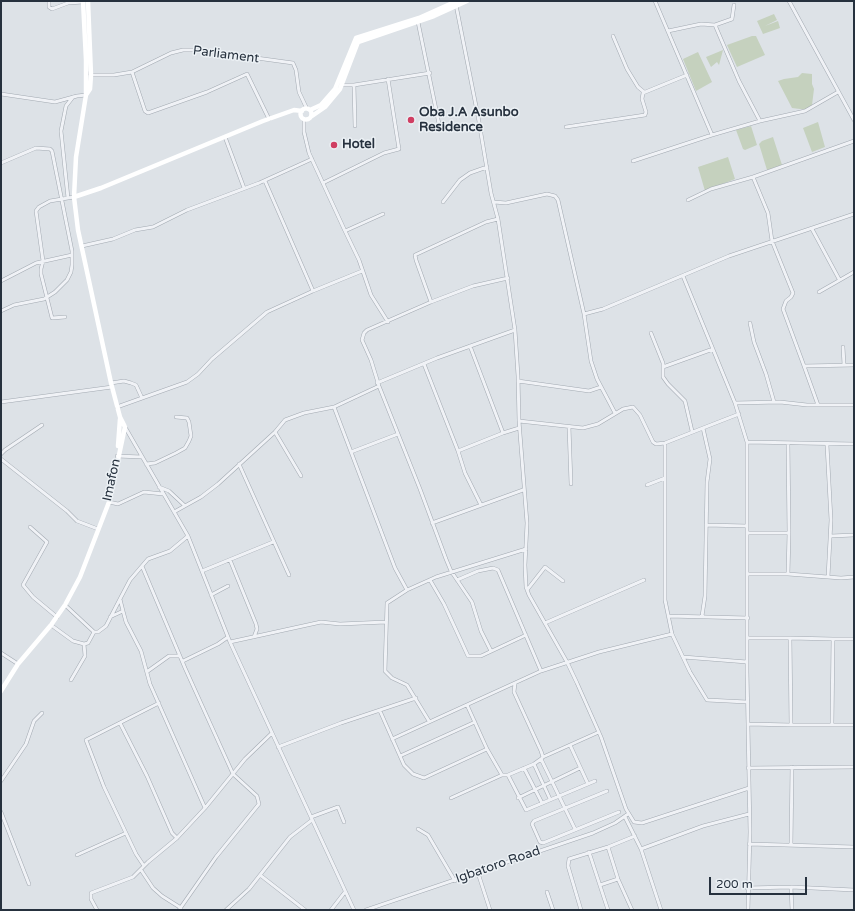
<!DOCTYPE html>
<html>
<head>
<meta charset="utf-8">
<style>
	body { margin:0 }
	#map { position:relative; width:855px; height:911px; overflow:hidden; background:#dde2e7; font-family:"Varela Round",sans-serif }
	canvas { display:block }
	.frame { position:absolute; inset:0; border:2px solid #26313e; pointer-events:none }
	.scale { position:absolute; left:709px; top:877px; width:98px; height:18px; box-sizing:border-box; border:2px solid #26313e; border-top:0; padding-left:5px; font-size:12px; line-height:14px; white-space:nowrap; color:#26313e; -webkit-text-stroke:3px #ecf1f5; paint-order:stroke }
</style>
</head>
<body>
<div id="map">
<canvas width="855" height="911"></canvas>
<div class="frame"></div>
<div class="scale">200 m</div>
</div>
<script>
const c = document.querySelector('canvas').getContext('2d');
c.lineJoin = 'round';
function fill(path, color) { c.fillStyle = color; c.fill(path, 'evenodd'); }
const poly = rows => new Path2D(rows.map(r => 'M' + r).join(''));
function trace(path, color, width, dash) { c.strokeStyle = color; c.lineWidth = width; c.lineCap = dash ? 'butt' : 'round'; c.setLineDash(dash || []); c.stroke(path); }
function write(font, color, halo, rows, align = 'center') {
  c.font = font + ' "Varela Round",sans-serif'; c.lineWidth = 3; c.setLineDash([]); c.textBaseline = 'middle'; c.strokeStyle = halo; c.fillStyle = color; for (const [text, x, y, turn = 0] of rows) {
    c.save(); c.translate(x, y); c.rotate((+turn || 0) * Math.PI / 180); c.textAlign = isNaN(turn) ? turn : align; if (halo) c.strokeText(text, 0, 0); c.fillText(text, 0, 0); c.restore();
  }
}
fill(poly([
	[774,14,777,20,765,26,778,21,780,28,763,34,757,21],
	[752,36,756,36,765,55,737,67,727,45],
	[723,50,719,65,717,62,711,67,706,57],
	[698,52,712,82,696,91,683,59],
	[802,73,812,74,812,84,814,89,812,105,808,110,792,108,778,81,784,79,798,77],
	[818,122,825,147,812,152,803,128],
	[751,126,757,145,745,150,743,149,736,130],
	[773,137,782,165,767,170,759,144,762,141],
	[728,157,735,179,705,191,698,167]
]), '#c5d1be');
const street = poly([
	[49,1,49,7,52,9,68,3,83,2],
	[655,1,712,135,760,121,805,111,838,92],
	[789,1,854,120],
	[456,5,478,116,491,193,498,219,515,330,518,376,519,421,527,523,525,565,526,587,529,595,567,662,577,683,601,737,626,809,634,822,642,823,749,788],
	[418,22,439,124],
	[715,25,732,19,734,5],
	[668,31,701,24,715,25,739,81,760,121],
	[613,36,627,69,638,87,644,92],
	[132,72,145,111,148,113,207,92,247,74,269,119],
	[90,73,91,75,114,75,132,72,171,53,183,50,198,50,293,63,296,70,299,92,307,109],
	[342,85,354,85,430,73],
	[354,85,355,126],
	[1,94,55,102,77,96,86,95],
	[304,119,304,132,309,153,345,231,383,214],
	[566,127,645,115,646,112,642,99,643,93,687,75],
	[225,137,244,188],
	[633,161,712,135],
	[1,163,36,148,50,149,52,151,72,251,72,265,71,272,67,280,55,292,44,299,14,305,1,311],
	[753,177,854,141],
	[323,183,384,153,399,149,388,79],
	[68,198,61,131,66,106,73,97],
	[688,200,711,189,753,177,768,213,772,241,793,293,791,297,786,301,783,309,804,366,854,365],
	[443,202,460,180,470,173,487,167],
	[494,202,506,203,547,194,555,196,558,200,584,314,591,361,597,379,615,413],
	[812,229,839,279],
	[345,231,359,260,371,295,388,322],
	[82,246,113,239,135,230,153,227,187,210,259,183,312,159],
	[683,276,735,403,747,442,747,672,750,832,748,910],
	[1,281,36,263,72,255],
	[313,291,362,271],
	[819,292,854,272],
	[431,302,416,260,415,255,486,222,498,219],
	[584,314,603,309,729,256,854,214],
	[65,317,52,318,41,274,41,269,43,261,36,211,39,207,50,201,74,197],
	[750,323,754,342,766,374,774,402],
	[651,333,663,363,663,377,668,384,685,401,692,431],
	[470,346,503,433],
	[843,347,844,365],
	[424,364,458,451,465,473,481,505],
	[804,366,818,405],
	[663,367,713,349],
	[518,381,589,391,601,387],
	[111,383,124,381,131,383,136,385,142,398],
	[377,383,437,358,515,330],
	[379,386,334,407,395,568,407,590],
	[1,402,112,387],
	[735,403,780,402,807,405,854,405],
	[117,407,187,382,198,374,212,359,267,312,313,291,265,181],
	[519,421,583,428,598,424,623,409,633,407,640,415,653,442,656,444,665,443,703,428,710,459,707,482,705,596,702,616],
	[125,427,188,536,230,642,354,910],
	[569,427,571,484],
	[703,428,739,414],
	[275,432,301,476],
	[747,442,854,444],
	[665,443,665,600,672,634,690,672,707,700,747,702],
	[827,445,831,520,828,577],
	[458,451,503,433,519,428],
	[351,452,398,434],
	[1,454,5,450,42,425],
	[117,456,142,457],
	[1,459,67,511,77,521,98,529],
	[146,464,155,463,176,453,185,448,189,441,191,436,189,422,187,418,176,417],
	[239,464,289,575],
	[647,485,665,478],
	[159,487,169,491,184,505],
	[109,502,118,504,144,492,163,494],
	[174,512,201,497,218,484,275,432,285,420,304,413,334,407],
	[432,523,523,490],
	[706,525,747,526],
	[30,527,47,542,23,585,33,597,57,617],
	[747,533,789,533,788,443],
	[831,536,854,535],
	[230,560,256,624,257,629,254,637],
	[142,566,130,580,120,599,123,611,126,622,141,651,150,684,205,808],
	[202,571,273,542],
	[747,574,788,574,789,533],
	[788,574,841,578,854,577],
	[430,580,444,604,468,656,481,656,526,635],
	[457,580,478,571,493,568,498,570,541,671],
	[527,590,545,567,563,581],
	[211,595,228,586],
	[65,605,94,632,98,632,106,626,120,599],
	[668,616,748,618],
	[110,617,123,611],
	[545,623,644,580],
	[51,625,73,641,84,644,88,643,94,632],
	[790,638,833,639,832,724],
	[833,639,854,639],
	[230,642,321,622,340,624,386,622],
	[491,651,481,631,472,602,451,571,446,559,420,489,379,386,371,360,362,340,364,333,367,330,431,302,473,286,508,278],
	[1,653,18,664],
	[683,657,747,662],
	[183,661,218,644,228,637],
	[148,671,169,656,180,656],
	[71,680,85,656,84,644],
	[515,683,514,692,541,751,543,757,541,759,575,829],
	[467,705,487,749,502,775,508,775,534,764,541,759],
	[380,711,404,765,413,774,424,778,487,749],
	[429,721,407,685,392,678,385,671,387,603,407,590,436,577,526,549],
	[120,723,147,776,172,833,177,838],
	[748,724,791,725,790,638,748,638],
	[791,725,854,725],
	[392,739,541,671,599,652,672,634],
	[570,745,588,784],
	[278,747,341,723,416,698],
	[400,756,475,722],
	[543,757,599,732],
	[534,764,550,799],
	[524,768,542,803],
	[748,768,854,767],
	[508,775,526,810,595,781],
	[1,781,26,744,34,721,42,713],
	[607,791,534,821,532,824,540,842,543,843,619,812],
	[451,798,502,775],
	[518,798,580,768],
	[1,812,29,884],
	[311,817,338,807,344,822],
	[625,817,641,849,661,910],
	[418,829,428,835,455,881],
	[749,844,854,847],
	[791,845,792,767],
	[608,847,618,879,632,910],
	[641,849,703,826,749,814],
	[589,852,608,910],
	[77,855,126,833],
	[144,866,136,854,104,787,86,740,159,703],
	[141,870,153,888,162,896,181,908],
	[478,873,490,910],
	[260,875,305,910],
	[600,885,618,879],
	[791,887,792,910],
	[747,888,791,887,854,890],
	[547,892,553,910],
	[97,910,91,899,91,893,133,877,148,862,177,838,205,808,245,759,272,733],
	[179,910,216,857,259,804,257,796,233,774,185,668,142,566,148,559,170,551,188,536],
	[226,910,249,889,290,837,312,820],
	[331,910,345,892],
	[366,910,593,833,615,823,628,814],
	[581,910,568,866,569,859,608,847,635,836]
]);
trace(street, '#a2a9b1', 4);
trace(street, '#f0f2f6', 3);
trace(poly([
	[86,95,90,89,91,75,88,1],
	'300.5 114a5.5 5.5 0 1 1 11 0a5.5 5.5 0 1 1-11 0Z',
	[310,110,321,105,335,89,356,38,419,18,457,1],
	[312,116,325,107,340,89,358,42,434,16,467,1],
	[74,197,101,188,263,121,294,110,302,111],
	[118,446,120,419],
	[1,691,18,664,51,625,65,605,80,577,109,502,125,427,120,417,111,383,78,230,74,197,76,157,86,95,86,60,83,1]
]), '#fff', 4.5);
for (const [x, y, r, color] of [
	[411,120,4,"#d03e62"],
	[334,145,4,"#d03e62"]
]) { const dot = new Path2D(); dot.arc(x, y, r, 0, 2 * Math.PI); c.fillStyle = color; c.fill(dot); trace(dot, '#ecf1f5', 1.5); }
write('13px', '#26313e', '#ecf1f5', [
	["Parliament",226,55,7],
	["Imafon",112,480,-78],
	["Igbatoro Road",498,865,-19]
]);
write('bold 13px', '#26313e', '#ecf1f5', [
	["Oba J.A Asunbo",419,113],
	["Residence",419,128],
	["Hotel",342,145]
], 'left');
</script>
</body>
</html>
